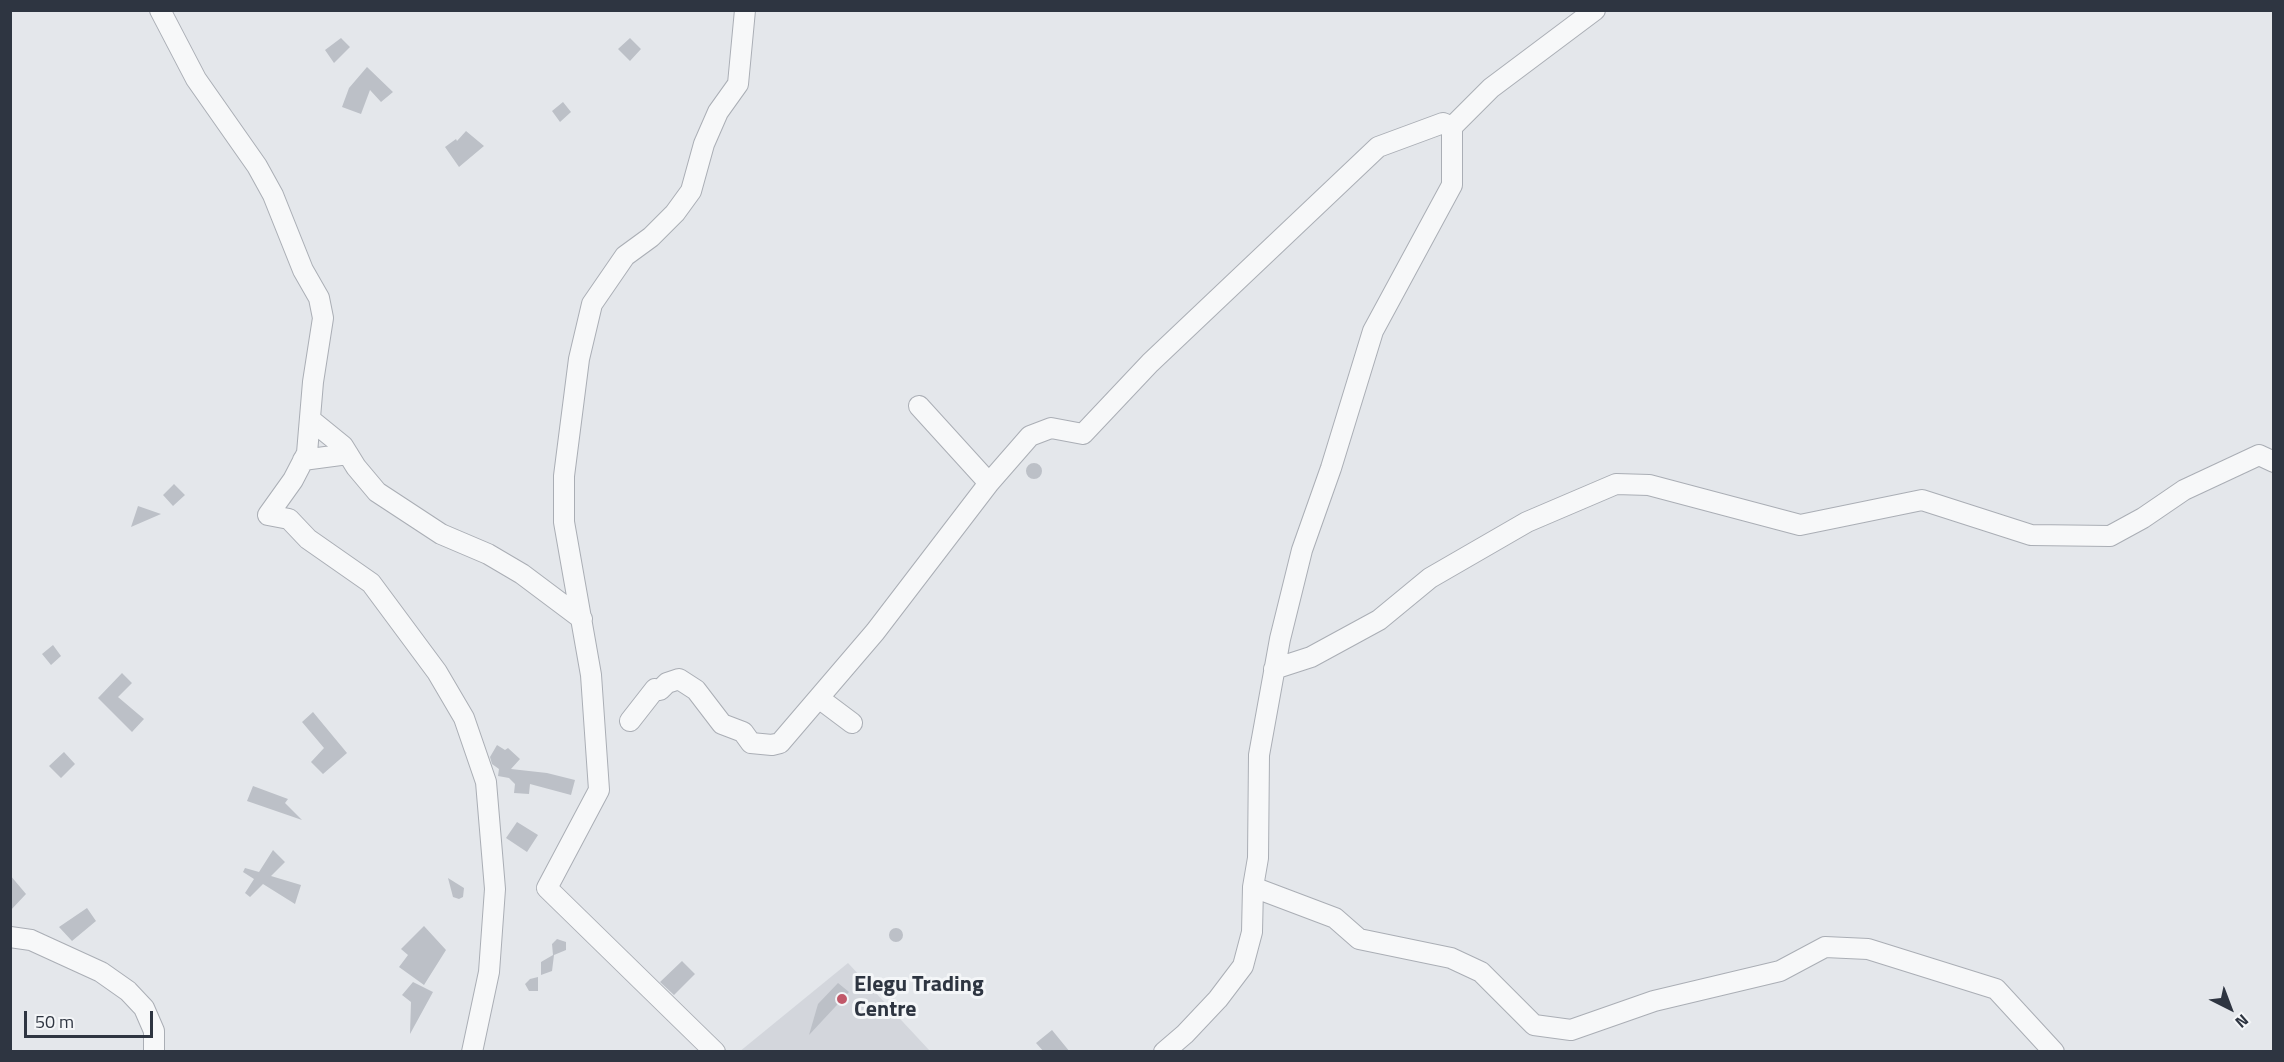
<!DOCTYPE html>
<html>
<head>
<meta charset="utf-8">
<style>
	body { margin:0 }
	#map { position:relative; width:2284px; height:1062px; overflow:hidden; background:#e4e7eb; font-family:"Titillium Web",sans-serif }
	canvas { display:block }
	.frame { position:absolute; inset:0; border:12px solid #2e3541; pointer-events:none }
	.north { position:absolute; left:2200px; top:978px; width:60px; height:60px; -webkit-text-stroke:4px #f4f6f8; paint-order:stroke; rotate:138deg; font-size:16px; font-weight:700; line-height:24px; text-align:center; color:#2e3541 }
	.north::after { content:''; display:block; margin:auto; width:21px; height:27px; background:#2e3541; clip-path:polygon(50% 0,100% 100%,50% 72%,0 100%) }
	.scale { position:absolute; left:24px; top:1011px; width:129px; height:27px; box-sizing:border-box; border:3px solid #2e3541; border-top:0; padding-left:8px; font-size:18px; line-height:21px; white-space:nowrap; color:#2e3541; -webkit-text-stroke:4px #f4f6f8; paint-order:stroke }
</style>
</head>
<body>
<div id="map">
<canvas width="2284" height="1062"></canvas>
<div class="frame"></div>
<div class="north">N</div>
<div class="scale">50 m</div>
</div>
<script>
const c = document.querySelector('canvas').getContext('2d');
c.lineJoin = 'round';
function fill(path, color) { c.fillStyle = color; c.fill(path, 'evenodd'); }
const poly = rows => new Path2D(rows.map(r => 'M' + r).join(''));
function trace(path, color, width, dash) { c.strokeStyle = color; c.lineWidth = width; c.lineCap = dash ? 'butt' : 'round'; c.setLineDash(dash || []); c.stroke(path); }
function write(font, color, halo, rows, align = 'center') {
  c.font = font + ' "Titillium Web",sans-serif'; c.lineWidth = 6; c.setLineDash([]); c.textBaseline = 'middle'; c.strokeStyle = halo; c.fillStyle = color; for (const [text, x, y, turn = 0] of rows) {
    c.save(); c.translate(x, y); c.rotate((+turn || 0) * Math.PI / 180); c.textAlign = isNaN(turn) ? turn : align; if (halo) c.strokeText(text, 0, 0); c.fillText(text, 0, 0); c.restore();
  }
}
fill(poly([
	[848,963,930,1051,739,1052]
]), '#d3d6dc');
fill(poly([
	[341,38,350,47,334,63,325,50],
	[630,38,641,49,630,61,618,49],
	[367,67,393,92,381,102,370,90,361,114,342,107,349,88],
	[563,102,571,112,560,122,552,111],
	[466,131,484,146,459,167,445,147,456,139,457,141],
	'1026 471a8 8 0 1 1 16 0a8 8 0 1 1-16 0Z',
	[174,484,185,495,173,506,163,495],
	[138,506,161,514,131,527],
	[53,645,61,656,51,665,42,654],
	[122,673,132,683,118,697,144,719,132,732,98,698],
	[313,712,347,753,323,774,311,762,324,748,302,722],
	[497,745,505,750,508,748,520,759,511,769,547,773,575,780,571,795,530,784,529,794,514,793,515,784,509,778,498,776,499,769,492,764,490,757],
	[64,752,75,764,61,778,49,766],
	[253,786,288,799,285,803,302,820,247,801],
	[517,822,538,835,527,852,506,838],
	[273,850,285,862,271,876,301,885,295,904,263,884,250,897,245,893,254,879,243,872,245,868,259,872],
	[10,875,26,894,10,911],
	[448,878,464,888,463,897,459,899,453,897],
	[87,908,96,921,72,941,59,927],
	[424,926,446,950,424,985,399,967,408,955,401,949],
	'889 935a7 7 0 1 1 14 0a7 7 0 1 1-14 0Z',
	[557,939,566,942,566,950,554,955,552,971,541,975,541,962,553,955,552,944],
	[682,961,695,974,674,995,660,982],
	[538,977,538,991,529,991,525,984,530,979],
	[413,982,433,992,410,1034,411,1002,402,995],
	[838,983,849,992,809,1035,818,1004],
	[1052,1030,1070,1052,1044,1052,1036,1043]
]), '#bcc0c7');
const street = poly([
	[160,10,196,79,257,166,273,195,303,270,319,298,323,318,313,382,307,453,293,480,268,515,289,519,308,539,371,583,437,672,464,718,486,782,495,889,489,972,472,1052],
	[919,406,989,483],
	[311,420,343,446,356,467,377,492,441,534,488,554,522,574,582,619],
	[303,460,348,454],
	[1274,669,1311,657,1379,620,1430,578,1527,522,1616,484,1649,485,1800,525,1922,500,2031,535,2110,536,2143,518,2184,490,2259,455,2274,462],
	[820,699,852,723],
	[630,721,655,689,660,690,667,683,679,679,696,690,722,724,743,732,751,743,772,745,780,743,875,632,989,483,1030,436,1051,428,1083,434,1150,363,1378,147,1443,123,1452,127],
	[1253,887,1335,918,1359,939,1451,958,1481,972,1534,1025,1571,1030,1654,1001,1780,971,1825,947,1868,949,1996,989,2054,1052],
	[10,937,31,940,101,972,128,991,144,1008,154,1031,154,1052],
	[715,1052,547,888,599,790,591,675,564,522,564,476,579,359,592,304,625,256,651,237,675,213,691,191,704,144,718,112,738,84,745,10],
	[1164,1052,1185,1034,1218,999,1243,966,1252,932,1253,887,1258,858,1259,755,1280,639,1302,550,1331,468,1373,331,1452,185,1452,127,1491,88,1595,10]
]);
trace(street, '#aaaeb5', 22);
trace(street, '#f7f8f9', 20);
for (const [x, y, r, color] of [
	[842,999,6,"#c15869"]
]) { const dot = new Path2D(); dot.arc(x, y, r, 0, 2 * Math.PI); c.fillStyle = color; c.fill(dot); trace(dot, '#f4f6f8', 2); }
write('bold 22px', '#2e3541', '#f4f6f8', [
	["Elegu Trading",854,986],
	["Centre",854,1011]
], 'left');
</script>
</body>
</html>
